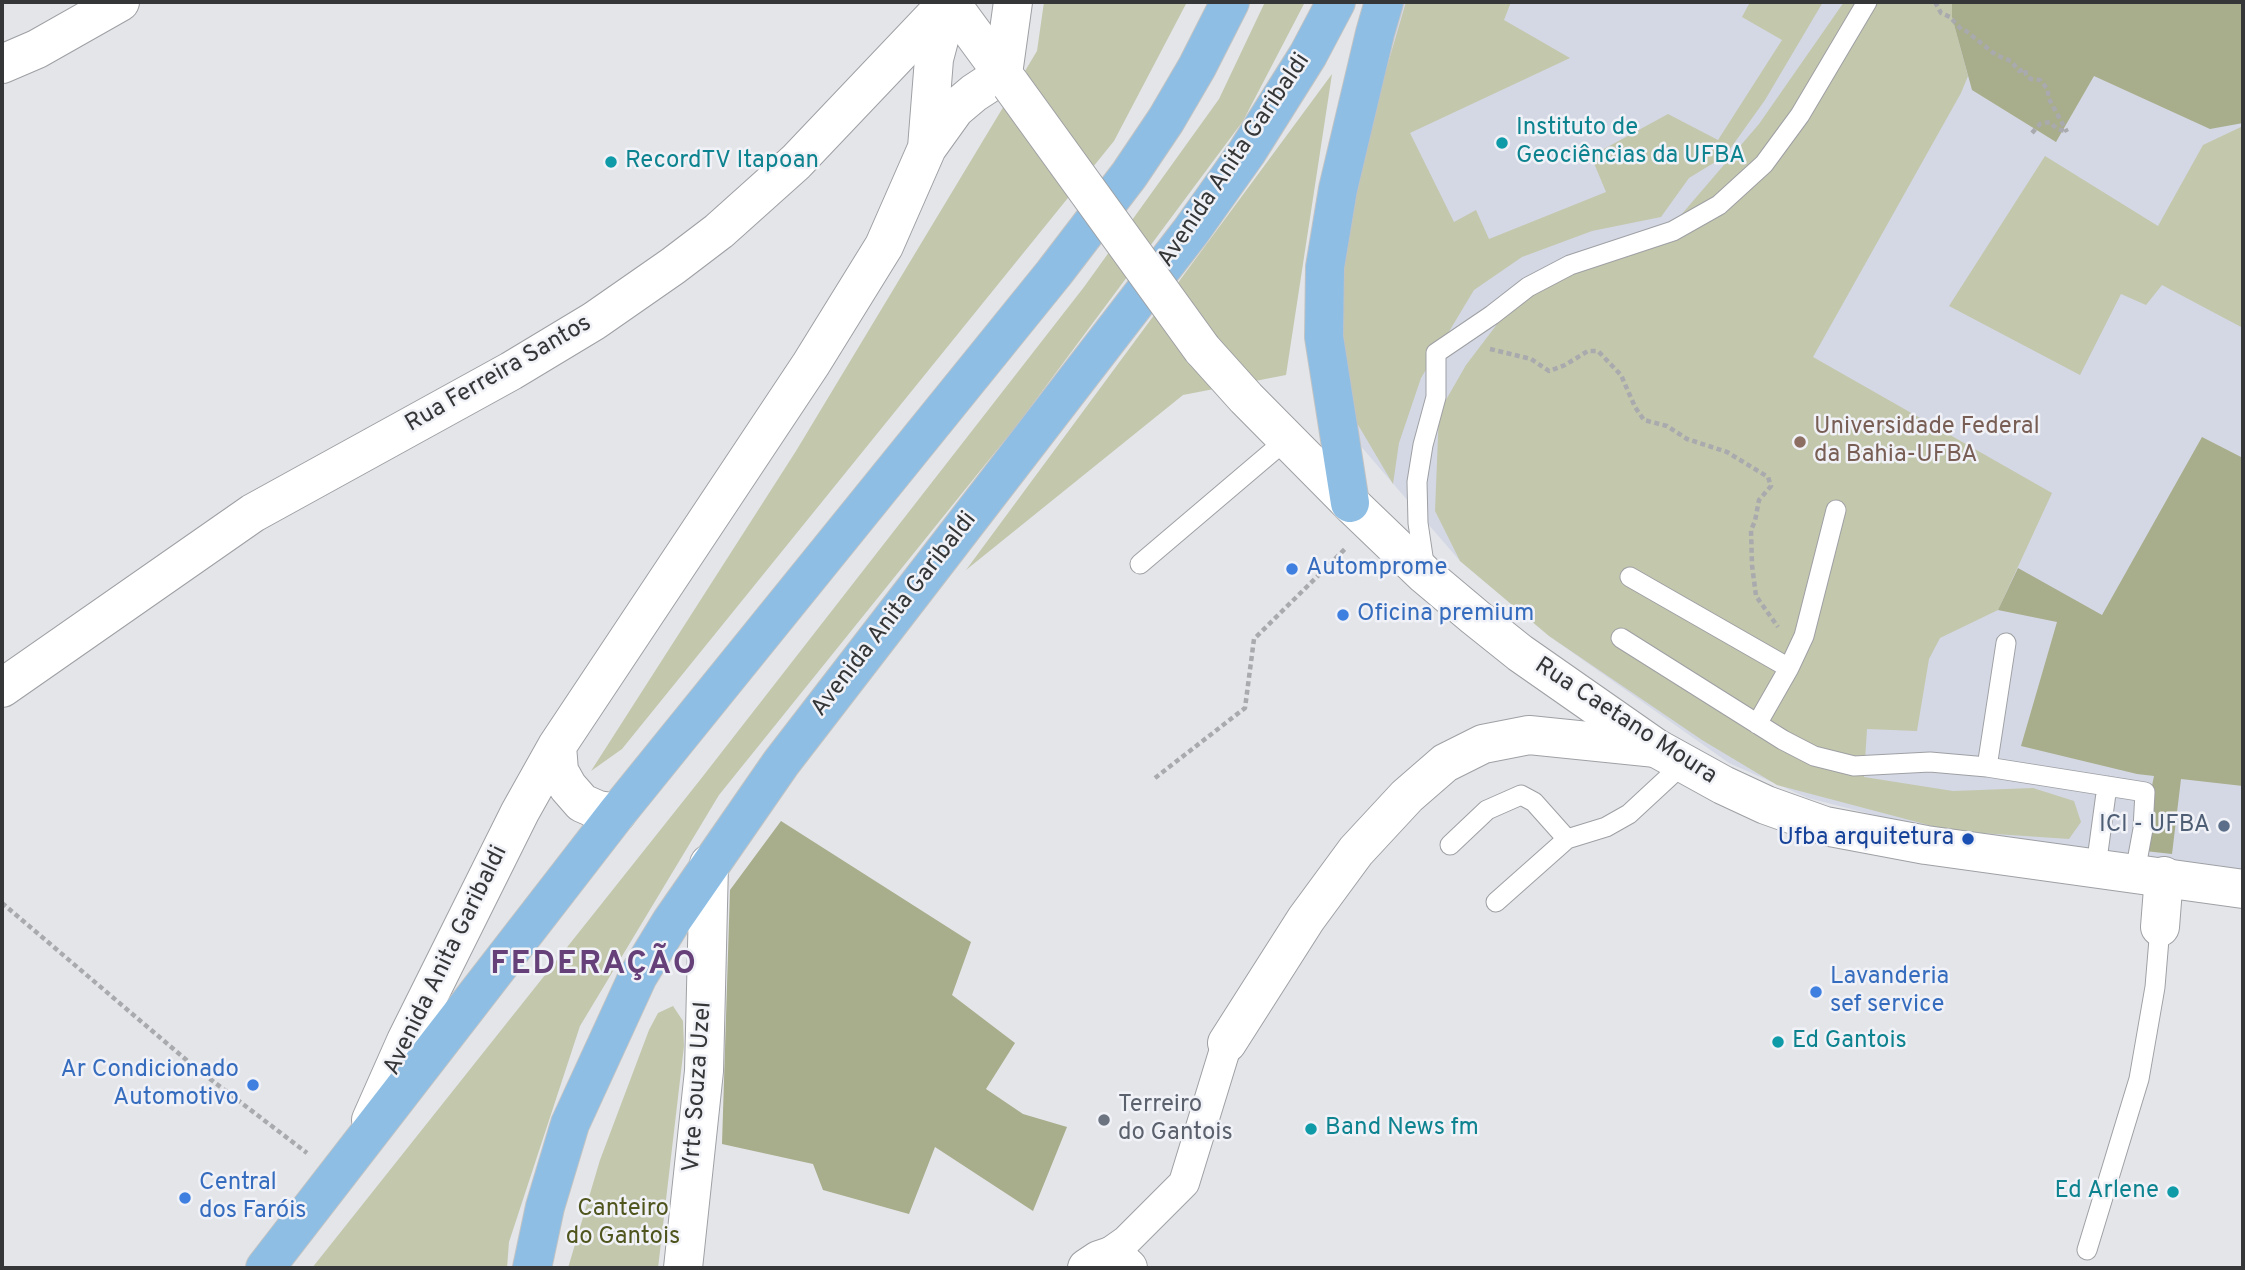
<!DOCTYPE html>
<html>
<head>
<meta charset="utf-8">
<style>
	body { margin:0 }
	#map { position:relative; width:2245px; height:1270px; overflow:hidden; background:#e3e5e9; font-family:Overpass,sans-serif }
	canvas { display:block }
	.frame { position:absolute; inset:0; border:4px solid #353637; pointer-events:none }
</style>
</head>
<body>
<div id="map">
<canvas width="2245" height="1270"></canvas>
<div class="frame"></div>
</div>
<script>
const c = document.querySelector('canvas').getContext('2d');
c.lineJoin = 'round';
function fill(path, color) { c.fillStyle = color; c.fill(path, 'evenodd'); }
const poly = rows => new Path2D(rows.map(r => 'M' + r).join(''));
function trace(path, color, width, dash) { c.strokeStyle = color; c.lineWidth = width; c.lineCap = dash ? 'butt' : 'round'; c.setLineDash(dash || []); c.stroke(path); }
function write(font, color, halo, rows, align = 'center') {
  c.font = font + ' Overpass,sans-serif'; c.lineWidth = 5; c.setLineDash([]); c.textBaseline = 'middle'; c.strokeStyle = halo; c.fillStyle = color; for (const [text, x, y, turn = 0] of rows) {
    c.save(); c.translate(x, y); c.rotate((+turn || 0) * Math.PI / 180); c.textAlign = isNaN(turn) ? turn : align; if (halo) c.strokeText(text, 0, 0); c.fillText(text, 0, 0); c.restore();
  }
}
fill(poly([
	[1396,2,2243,2,2243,873,1968,839,1808,798,1729,763,1549,636,1460,561,1320,399]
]), '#d4d8e4');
fill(poly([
	[1044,2,1187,2,1114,141,622,749,591,771,796,451,1037,51],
	[1265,2,1305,2,1243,121,1017,425,719,795,580,1026,509,1242,507,1268,312,1268,700,780,1084,287,1219,99],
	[1406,2,1511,2,1504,20,1570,58,1410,133,1454,222,1476,210,1489,239,1606,192,1591,156,1668,114,1718,140,1782,40,1742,17,1750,2,1823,2,1765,100,1725,156,1689,178,1661,217,1592,231,1522,257,1474,290,1421,378,1399,443,1393,484,1331,379,1333,276,1368,132],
	[1844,2,1952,2,1952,17,1968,76,1961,93,1813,357,2052,493,1998,610,1940,638,1929,659,1917,731,1867,729,1864,777,1953,791,2033,788,2074,801,2081,822,2069,839,1951,831,1777,785,1702,740,1549,636,1460,561,1435,511,1439,412,1466,365,1501,319,1537,285,1669,229,1759,124],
	[1332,74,1286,375,1183,395,966,570],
	[2243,126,2243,328,2162,285,2146,305,2121,294,2080,375,1949,306,2045,156,2158,226,2203,145],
	[673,1006,683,1021,684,1046,658,1268,568,1268,600,1160,649,1030,658,1013]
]), '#c3c7ac');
fill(poly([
	[1952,2,2243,2,2243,123,2210,129,2094,76,2056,142,1972,90,1952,17],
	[2202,437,2243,458,2243,786,2181,779,2172,854,2145,851,2143,829,2154,776,2137,774,2021,746,2057,622,1998,610,2018,568,2102,615],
	[781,821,971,942,952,995,1015,1043,986,1089,1023,1114,1067,1127,1033,1211,935,1147,909,1214,823,1190,813,1164,722,1144,730,890]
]), '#a8ad8b');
const service = poly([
	[1140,564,1286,440],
	[1425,570,1418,523,1417,482,1423,445,1436,397,1436,353,1492,315,1528,287,1570,265,1673,231,1719,205,1764,164,1800,115,1867,2],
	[1630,577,1789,668],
	[1621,638,1783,740,1814,756,1854,766,1930,762,1987,767,2145,792,2143,829,2135,872],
	[1757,724,1789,668,1804,636,1836,510],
	[1987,767,2006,643],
	[1450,845,1487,810,1521,795,1534,802,1567,839],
	[2096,867,2107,786],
	[1496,902,1567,839,1606,827,1629,814,1683,764],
	[2087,1250,2139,1079,2155,987,2160,927]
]);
const pedestrian = poly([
	[1099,1260,1126,1241,1184,1183,1227,1043]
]);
const minor = poly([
	[2,688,253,513,511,371,594,321,673,266,719,231,796,162,948,2],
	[2160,927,2164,876],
	[1227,1043,1306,919,1356,851,1407,796,1445,763,1483,744,1529,735,1656,748],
	[683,1268,704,1071,709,864],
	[1087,1268,1099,1260,1114,1255,1128,1268]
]);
const tertiary = poly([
	[2,64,37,49,120,2],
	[927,148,934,59,949,2],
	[557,746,559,771,568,787,582,803,598,810,617,813],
	[371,1120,406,1041,520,812,557,746,811,364,884,246,927,148,955,109,974,93,1003,74,1013,2]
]);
const secondary = poly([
	[950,2,1011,85],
	[1202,349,1246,398,1350,503,1425,575,1475,617,1520,653,1656,748,1723,785,1766,805,1825,826,1926,845,2243,889]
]);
const primary = poly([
	[1350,503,1324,337,1325,267,1338,189,1375,33,1384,2],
	[265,1268,617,813,1054,273,1129,175,1166,120,1197,67,1230,2],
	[532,1268,545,1207,570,1124,638,976,671,922,781,763,1191,231,1247,152,1308,55,1336,2]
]);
trace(service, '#9ea0a4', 21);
trace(pedestrian, '#9ea0a4', 32);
trace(minor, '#9ea0a4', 40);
trace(tertiary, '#9ea0a4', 40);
trace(secondary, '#9ea0a4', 40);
trace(primary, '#c2c3c3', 40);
trace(poly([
	[1935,2,1941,13,1950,17,1962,30,1966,31,1996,55,2011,61,2019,71,2025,69,2026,75,2031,79,2040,80,2048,90,2048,97,2067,132],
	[2032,133,2040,124,2050,122,2057,129,2066,131],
	[1490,349,1531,359,1549,371,1565,365,1588,351,1598,351,1621,375,1635,407,1644,420,1667,426,1687,439,1727,452,1768,477,1771,486,1759,500,1755,521,1751,530,1752,565,1756,596,1778,627],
	[1155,778,1245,708,1254,639,1346,548],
	[2,903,197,1069,307,1153]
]), '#a9aaad', 4.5, [5, 3.5]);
trace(service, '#fff', 19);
trace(pedestrian, '#fff', 30);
trace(minor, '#fff', 38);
trace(tertiary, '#fff', 38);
trace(secondary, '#fff', 38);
trace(primary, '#8ebee3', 38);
const secondaryBridge = poly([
	[1011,85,1202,349]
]);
trace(secondaryBridge, '#9ea0a4', 40, []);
trace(secondaryBridge, '#fff', 38);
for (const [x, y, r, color] of [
	[1502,143,7,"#0f9aa8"],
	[611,162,7,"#0f9aa8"],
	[1800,442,7,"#8d6e63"],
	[1292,569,7,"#3f7fe0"],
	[1343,615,7,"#3f7fe0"],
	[2224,826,7,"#5c6f8a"],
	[1968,839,7,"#1a4fb4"],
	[1816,992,7,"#3f7fe0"],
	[1778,1042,7,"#0f9aa8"],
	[253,1085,7,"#3f7fe0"],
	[1104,1120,7,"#6b7280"],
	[1311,1129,7,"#0f9aa8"],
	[2173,1192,7,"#0f9aa8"],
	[185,1198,7,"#3f7fe0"]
]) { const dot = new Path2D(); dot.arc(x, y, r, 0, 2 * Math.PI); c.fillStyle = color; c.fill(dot); trace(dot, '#f0f2f7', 2.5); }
write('24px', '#0d838f', '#f0f2f7', [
	["Instituto de",1516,129],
	["Geociências da UFBA",1516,157],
	["RecordTV Itapoan",625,162],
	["Ed Gantois",1792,1042],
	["Band News fm",1325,1129],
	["Ed Arlene",2159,1192,"right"]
], 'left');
write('24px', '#353637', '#f0f2f7', [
	["Avenida Anita Garibaldi",1235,161,-56],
	["Rua Ferreira Santos",499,375,-30],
	["Avenida Anita Garibaldi",895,615,-52],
	["Rua Caetano Moura",1625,722,33],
	["Avenida Anita Garibaldi",447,961,-64],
	["Vrte Souza Uzel",699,1087,-86]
]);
write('24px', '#785e54', '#f0f2f7', [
	["Universidade Federal",1814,428],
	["da Bahia-UFBA",1814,456]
], 'left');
write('24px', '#366cbe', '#f0f2f7', [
	["Automprome",1306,569],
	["Oficina premium",1357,615],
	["Lavanderia",1830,978],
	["sef service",1830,1006],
	["Ar Condicionado",239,1071,"right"],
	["Automotivo",239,1099,"right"],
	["Central",199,1184],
	["dos Faróis",199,1212]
], 'left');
write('24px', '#4e5e75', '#f0f2f7', [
	["ICI - UFBA",2210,826]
], 'right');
write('24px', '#164399', '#f0f2f7', [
	["Ufba arquitetura",1954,839]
], 'right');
write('24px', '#5b616d', '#f0f2f7', [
	["Terreiro",1118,1106],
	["do Gantois",1118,1134]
], 'left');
write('24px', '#50551e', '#f0f2f7', [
	["Canteiro",623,1210],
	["do Gantois",623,1238]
]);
c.letterSpacing = '2px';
write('bold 32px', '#664079', '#f0f2f7', [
	["FEDERAÇÃO",594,967]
]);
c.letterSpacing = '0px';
</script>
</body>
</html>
